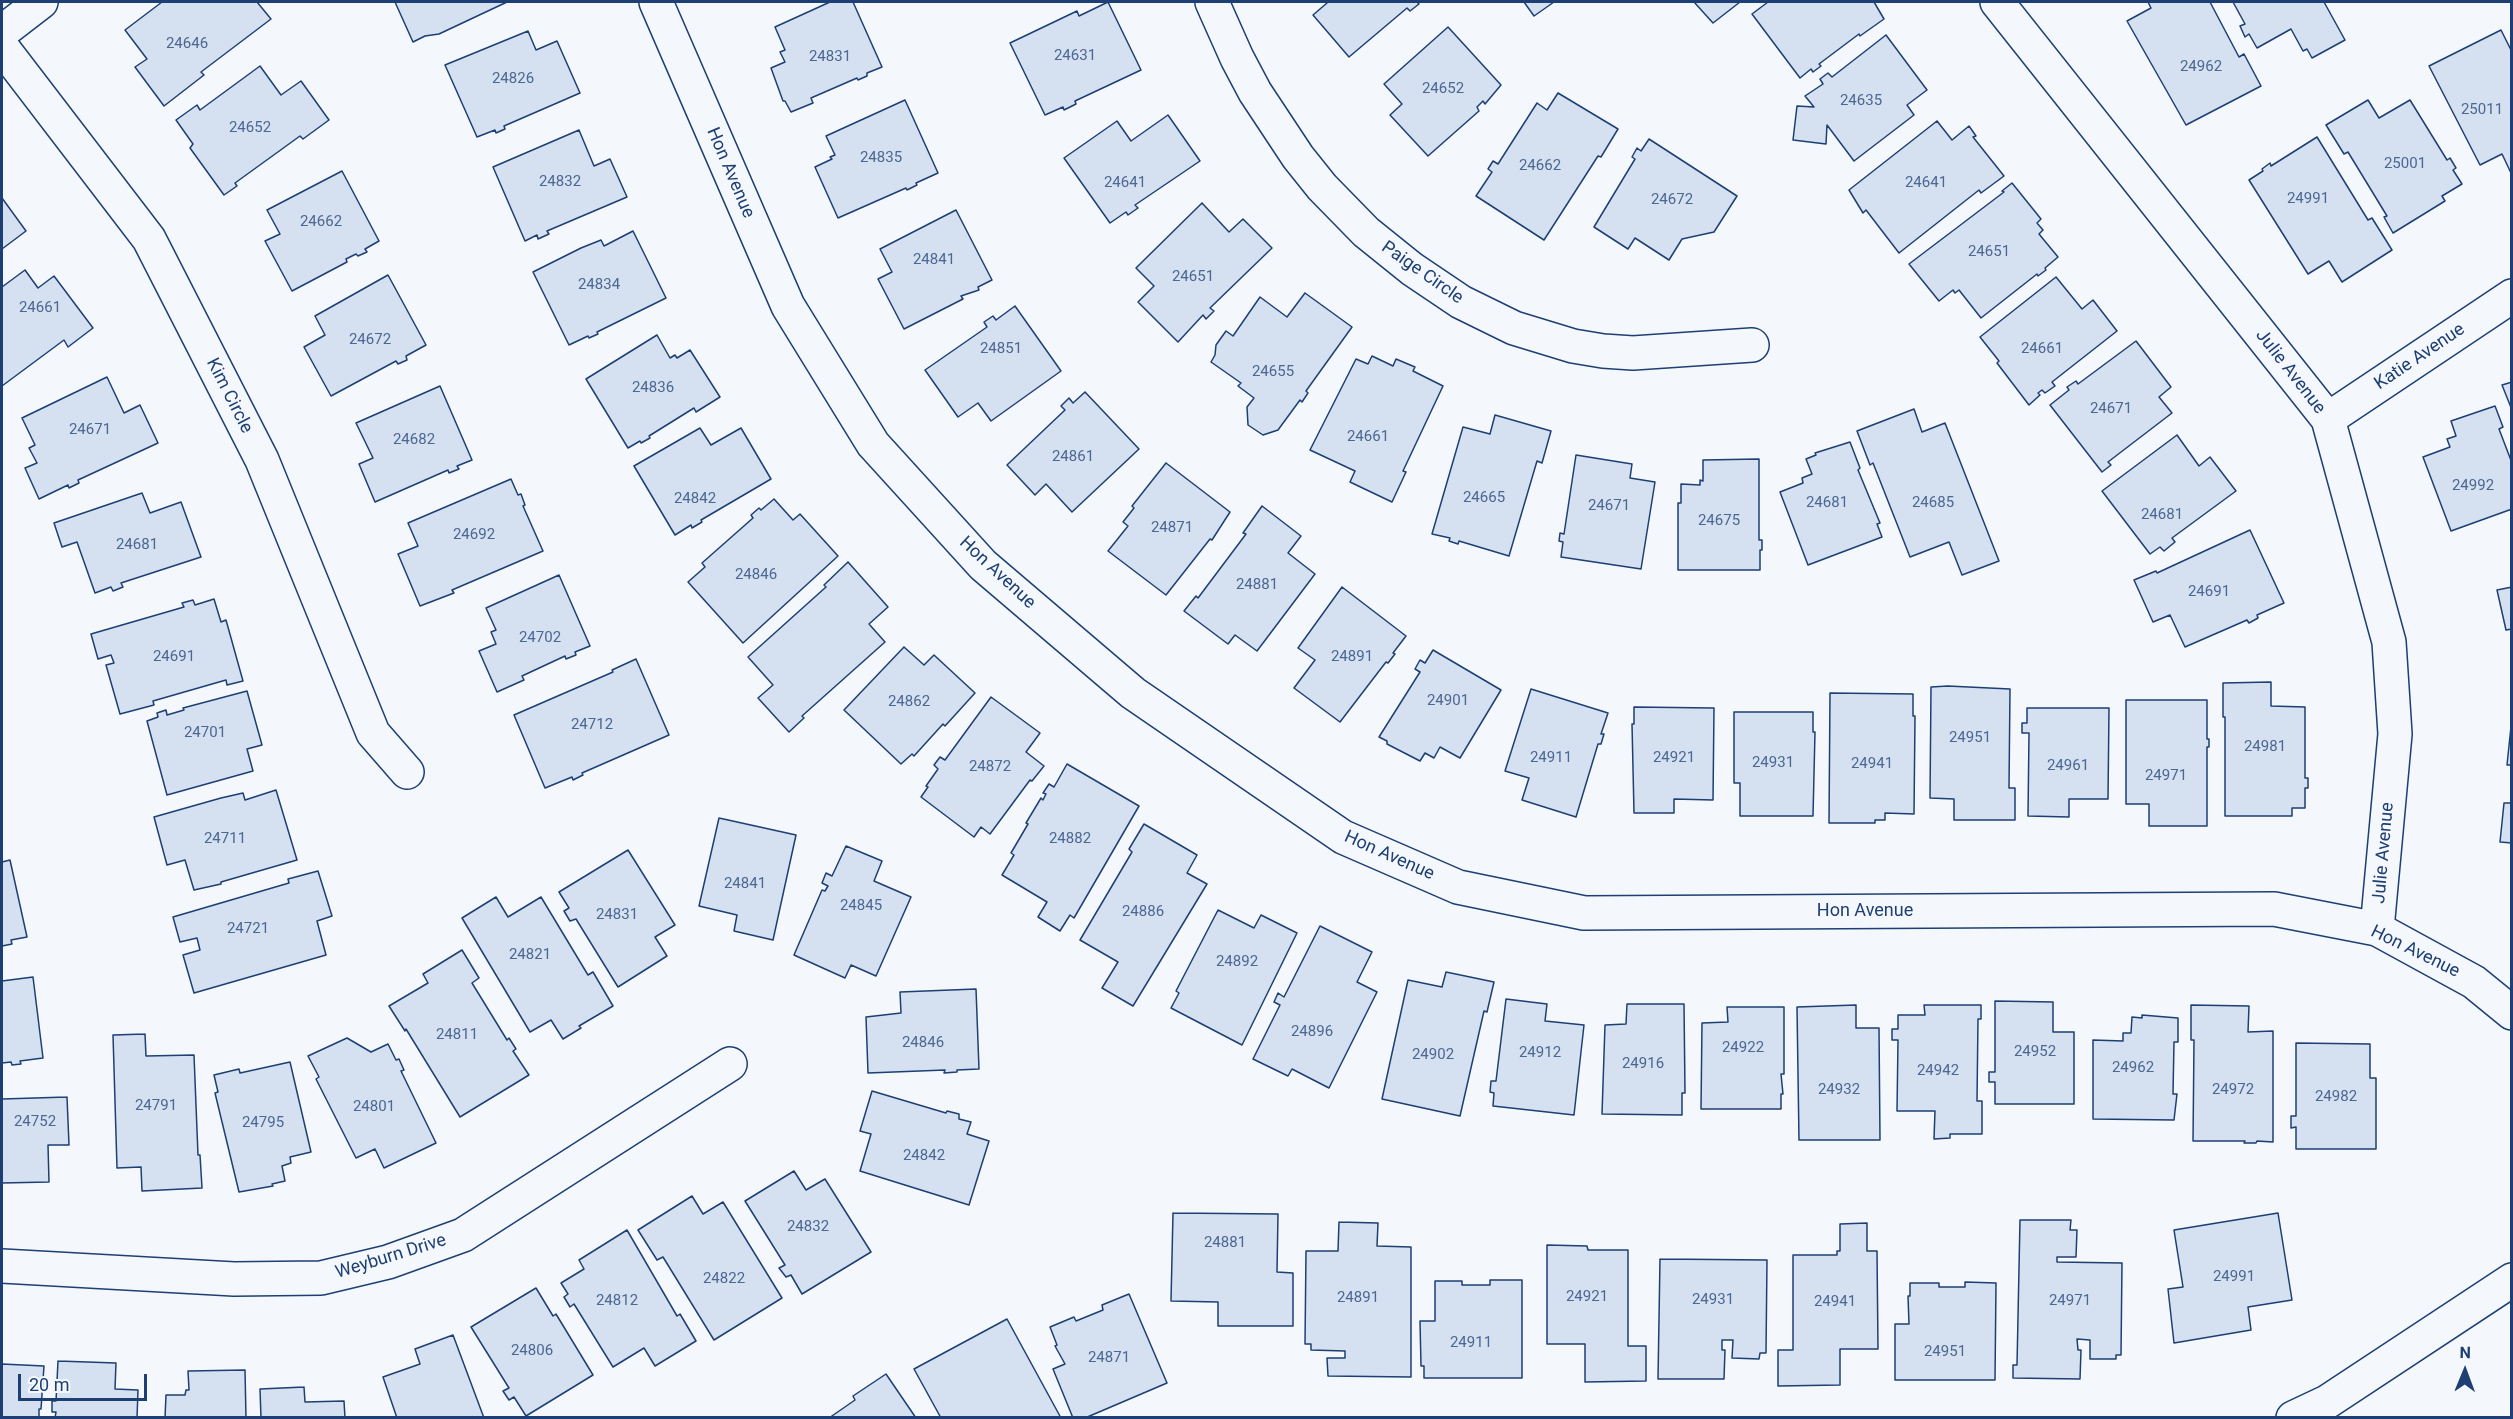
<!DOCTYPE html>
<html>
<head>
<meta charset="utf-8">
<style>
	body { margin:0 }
	#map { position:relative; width:2513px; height:1419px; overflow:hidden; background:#f4f7fb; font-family:Roboto,sans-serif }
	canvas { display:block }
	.frame { position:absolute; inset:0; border:3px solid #1d3f73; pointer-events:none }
	.north { position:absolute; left:2435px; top:1341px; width:60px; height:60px; -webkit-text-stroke:4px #f4f7fb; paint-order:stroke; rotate:1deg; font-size:16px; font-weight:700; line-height:24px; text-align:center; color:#1d3f73 }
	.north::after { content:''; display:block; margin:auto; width:21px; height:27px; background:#1d3f73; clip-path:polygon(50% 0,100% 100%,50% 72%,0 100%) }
	.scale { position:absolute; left:18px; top:1374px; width:129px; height:27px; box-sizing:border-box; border:3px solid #1d3f73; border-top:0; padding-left:8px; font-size:18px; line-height:21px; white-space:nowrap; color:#1d3f73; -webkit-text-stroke:4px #f4f7fb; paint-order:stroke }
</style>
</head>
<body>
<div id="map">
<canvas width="2513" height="1419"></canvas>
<div class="frame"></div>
<div class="north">N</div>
<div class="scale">20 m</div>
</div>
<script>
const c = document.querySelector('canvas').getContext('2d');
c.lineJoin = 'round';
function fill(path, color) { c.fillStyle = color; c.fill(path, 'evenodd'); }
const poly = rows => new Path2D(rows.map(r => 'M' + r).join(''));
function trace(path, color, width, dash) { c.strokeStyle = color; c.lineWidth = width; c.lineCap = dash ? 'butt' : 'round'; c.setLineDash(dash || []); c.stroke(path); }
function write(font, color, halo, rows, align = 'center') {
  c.font = font + ' Roboto,sans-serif'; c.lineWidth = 4.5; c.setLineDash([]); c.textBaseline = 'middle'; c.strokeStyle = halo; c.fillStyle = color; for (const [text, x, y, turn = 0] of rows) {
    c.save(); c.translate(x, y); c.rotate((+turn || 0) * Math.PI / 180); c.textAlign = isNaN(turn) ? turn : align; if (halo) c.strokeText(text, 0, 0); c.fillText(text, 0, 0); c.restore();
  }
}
const building = poly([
	[162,2,257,2,271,19,201,72,204,75,164,106,135,67,147,59,125,30,162,2],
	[395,2,507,2,439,34,425,36,413,42,395,2],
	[830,2,853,2,882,67,867,73,867,76,858,80,857,78,811,98,813,103,791,112,785,101,783,101,771,68,785,62,780,52,785,50,775,27,830,2],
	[1108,2,1141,70,1075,101,1076,104,1064,110,1063,107,1045,115,1010,43,1077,11,1079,16,1108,2],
	[1326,2,1417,2,1419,4,1410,11,1407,8,1349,57,1313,15,1327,3,1326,2],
	[1524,2,1554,2,1534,16,1524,2],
	[1694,2,1740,2,1713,23,1694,2],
	[1768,2,1874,2,1884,19,1860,36,1859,34,1819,64,1821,66,1813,72,1811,69,1800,78,1752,14,1768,2],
	[2148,2,2210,2,2239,57,2244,54,2261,86,2186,125,2127,21,2151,8,2148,2],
	[2233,2,2324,2,2345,40,2312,58,2307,49,2303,51,2291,29,2257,48,2249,34,2245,37,2240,26,2245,24,2233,2],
	[1448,27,1501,85,1485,104,1483,101,1477,107,1479,111,1428,156,1390,115,1402,104,1384,84,1448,27],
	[2501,30,2512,52,2511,173,2502,154,2480,165,2429,66,2501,30],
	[528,31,536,50,557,41,580,93,504,126,505,129,496,133,495,130,477,137,445,65,528,31],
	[1886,35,1927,90,1907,105,1914,115,1854,161,1827,125,1826,144,1793,140,1797,106,1814,107,1805,96,1823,84,1820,79,1828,73,1832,77,1886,35],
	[260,66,281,95,301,81,329,120,303,139,300,136,235,183,237,186,224,195,190,148,193,144,176,120,197,105,200,110,260,66],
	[1558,93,1618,129,1601,157,1598,156,1544,240,1476,196,1492,172,1488,169,1493,161,1498,164,1537,103,1547,110,1558,93],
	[905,100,938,173,916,183,917,185,907,190,906,188,838,218,815,167,832,159,830,157,835,155,826,136,905,100],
	[2368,100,2379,118,2410,100,2447,160,2450,158,2456,168,2453,170,2462,184,2442,196,2445,201,2393,233,2384,217,2387,216,2348,152,2344,154,2326,125,2368,100],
	[1168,115,1200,161,1135,205,1138,208,1128,215,1126,212,1110,223,1064,158,1117,121,1131,141,1168,115],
	[1937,121,1952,140,1969,126,1976,136,1973,137,2004,176,1981,193,1979,190,1899,253,1866,210,1863,213,1849,190,1937,121],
	[579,130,594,166,610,159,627,197,547,231,549,234,538,239,537,235,525,241,493,167,579,130],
	[2317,137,2368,220,2372,218,2392,250,2342,282,2329,261,2308,274,2249,180,2263,171,2262,169,2270,163,2271,166,2317,137],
	[1649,139,1737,196,1714,232,1682,239,1669,260,1635,238,1628,249,1594,227,1635,159,1632,157,1637,148,1641,151,1649,139],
	[342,171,379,241,365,249,367,252,358,256,356,254,346,259,347,262,292,291,265,241,280,234,267,210,342,171],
	[2012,183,2041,219,2037,223,2043,230,2039,234,2058,257,2045,268,2046,270,2038,276,2037,274,1981,318,1959,290,1955,293,1953,290,1939,301,1909,264,2004,192,2002,191,2012,183],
	[2,198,26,231,2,249,2,198],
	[1202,203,1229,232,1243,219,1272,248,1210,308,1214,311,1206,319,1203,315,1178,342,1138,302,1154,286,1136,268,1202,203],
	[956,210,992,280,978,287,979,290,961,296,963,299,904,329,878,279,892,272,880,249,956,210],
	[633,231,666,298,597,332,598,334,589,338,588,336,569,345,533,272,581,248,601,240,604,246,633,231],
	[25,270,38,288,54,276,93,328,68,347,64,340,2,386,2,287,25,270],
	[388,275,426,345,406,356,407,360,398,364,396,361,331,396,304,347,325,335,315,316,388,275],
	[2056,277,2082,309,2093,300,2117,331,2052,382,2055,386,2045,393,2042,390,2038,393,2040,395,2029,405,1997,363,1999,361,1980,337,2056,277],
	[1305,293,1352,327,1306,391,1308,393,1302,402,1300,400,1278,430,1263,435,1248,425,1247,407,1254,398,1238,386,1241,383,1211,362,1215,355,1216,345,1226,331,1233,336,1260,297,1287,317,1305,293],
	[1015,306,1061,371,991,421,978,403,958,417,925,370,987,327,984,322,993,316,996,320,1015,306],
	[657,335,670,358,675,355,677,358,690,350,720,397,696,412,694,408,649,436,650,438,641,443,640,441,628,448,586,379,657,335],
	[2136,341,2171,387,2159,397,2172,413,2108,462,2111,465,2102,472,2050,405,2069,390,2067,387,2076,381,2078,384,2136,341],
	[1372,356,1393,366,1396,359,1415,367,1413,371,1443,386,1403,471,1406,472,1392,502,1350,482,1355,471,1310,450,1356,359,1368,364,1372,356],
	[107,377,124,413,140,405,158,443,78,480,79,483,69,488,68,485,39,499,25,468,37,463,29,448,35,445,22,418,107,377],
	[2512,382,2512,410,2502,385,2512,382],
	[440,386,472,460,457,466,459,469,449,473,448,470,375,502,359,464,373,458,356,423,440,386],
	[1085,392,1139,449,1072,512,1046,484,1035,495,1007,465,1065,410,1061,406,1069,398,1073,403,1085,392],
	[2495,406,2503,427,2499,429,2512,463,2512,509,2451,531,2423,457,2450,447,2447,439,2456,436,2451,421,2495,406],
	[1914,409,1922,432,1945,423,1999,561,1962,575,1949,542,1910,557,1873,463,1870,465,1857,431,1914,409],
	[1495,415,1551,431,1542,463,1537,461,1509,556,1459,541,1458,544,1449,541,1450,538,1432,534,1463,427,1490,434,1495,415],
	[700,428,711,445,741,428,771,479,701,520,702,522,692,528,691,525,675,535,634,466,700,428],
	[2177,435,2199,466,2210,457,2236,491,2172,538,2175,542,2164,551,2160,547,2150,554,2102,491,2177,435],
	[1850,442,1860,468,1858,470,1880,523,1877,524,1882,537,1808,565,1780,492,1803,483,1802,478,1812,474,1806,459,1816,455,1815,453,1850,442],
	[1576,455,1632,464,1630,478,1655,482,1641,569,1561,557,1563,542,1559,541,1560,533,1564,534,1576,455],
	[1759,459,1759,540,1762,540,1762,550,1760,550,1760,570,1678,570,1678,503,1681,503,1681,484,1700,485,1700,480,1703,481,1703,460,1759,459],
	[1166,463,1230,512,1212,540,1210,539,1166,595,1108,551,1128,526,1123,522,1134,508,1132,506,1166,463],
	[511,479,518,495,521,494,525,505,523,506,543,551,452,590,454,593,420,606,398,554,418,546,408,523,511,479],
	[142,493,150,513,181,502,201,557,121,583,123,587,113,591,111,587,95,593,77,542,62,547,54,523,142,493],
	[774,499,793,520,800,514,838,556,743,643,688,582,705,567,702,563,753,518,751,515,759,508,761,510,774,499],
	[1262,506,1301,536,1288,553,1315,574,1257,651,1235,635,1228,644,1184,611,1196,596,1198,598,1246,534,1243,533,1262,506],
	[2250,530,2284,603,2257,615,2258,618,2249,623,2247,620,2185,647,2170,615,2153,622,2134,580,2156,571,2157,573,2250,530],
	[848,562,888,607,869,624,885,642,802,716,804,718,789,732,758,698,773,685,748,657,826,587,824,585,848,562],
	[559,575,590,646,575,652,576,655,566,659,565,656,522,676,524,680,497,692,479,651,496,644,491,632,496,630,486,608,559,575],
	[1342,587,1406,636,1393,653,1395,654,1388,663,1386,662,1340,722,1294,688,1315,660,1298,648,1342,587],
	[2512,587,2512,629,2506,630,2497,590,2512,587],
	[214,599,221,622,226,620,243,681,227,685,226,680,153,701,154,705,120,714,106,665,114,663,111,655,98,659,91,634,184,607,182,603,193,600,195,605,214,599],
	[904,647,924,665,934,655,975,693,945,726,943,724,914,756,912,754,901,764,844,710,904,647],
	[1433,650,1501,690,1460,758,1440,747,1434,758,1425,753,1420,761,1387,744,1387,741,1379,737,1420,672,1415,669,1420,660,1425,663,1433,650],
	[636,659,669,735,582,773,583,775,573,780,572,777,545,788,514,715,613,672,612,670,636,659],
	[2271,682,2271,706,2305,707,2305,778,2308,778,2308,788,2305,788,2305,808,2292,808,2292,816,2225,816,2225,717,2223,717,2223,683,2271,682],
	[1948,686,2010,689,2009,788,2015,788,2015,820,1954,820,1954,799,1930,798,1931,687,1948,686],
	[1531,689,1608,713,1601,734,1604,734,1601,744,1598,744,1576,817,1522,800,1529,778,1505,771,1531,689],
	[247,691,262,745,247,749,253,771,167,795,147,721,158,717,157,713,166,710,167,715,184,710,183,708,247,691],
	[1830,693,1913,694,1913,716,1915,716,1914,814,1885,813,1885,820,1875,820,1875,823,1829,823,1830,693],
	[991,697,1040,733,1026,752,1044,766,1032,781,1030,780,990,834,981,827,974,837,921,797,928,787,926,786,938,769,934,765,940,757,945,760,991,697],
	[2126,700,2207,700,2207,739,2209,739,2209,747,2207,747,2207,826,2149,826,2149,804,2126,804,2126,700],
	[1634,707,1714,708,1713,800,1674,799,1674,813,1634,813,1632,724,1634,724,1634,707],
	[2027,708,2109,708,2108,799,2069,799,2069,817,2028,816,2029,733,2022,733,2022,723,2027,723,2027,708],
	[1734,712,1813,712,1813,732,1815,732,1813,816,1740,816,1740,783,1734,783,1734,712],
	[2512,717,2512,765,2507,765,2512,717],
	[1067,764,1139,806,1074,918,1070,915,1060,931,1038,917,1047,902,1002,875,1014,855,1011,853,1028,824,1026,823,1041,798,1043,800,1046,794,1043,793,1049,784,1054,787,1067,764],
	[276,790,297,860,221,882,221,884,194,890,185,860,167,865,154,817,221,798,243,793,245,800,276,790],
	[2504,803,2512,803,2512,843,2500,842,2504,803],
	[719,818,796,835,773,940,734,931,737,915,699,906,719,818],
	[1144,824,1197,855,1187,873,1207,884,1133,1006,1102,988,1118,962,1080,940,1132,852,1129,849,1144,824],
	[846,846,882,861,874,881,911,897,876,976,851,965,845,978,794,955,822,890,825,891,828,886,822,883,826,873,832,876,846,846],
	[628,850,675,925,655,937,667,956,618,987,576,919,570,921,564,911,569,908,559,892,628,850],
	[10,860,27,937,11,940,12,944,2,946,2,862,10,860],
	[318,871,332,916,317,921,326,955,194,993,183,955,200,950,197,938,180,942,173,917,289,883,288,879,318,871],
	[496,897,508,917,541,897,588,975,593,972,613,1006,579,1026,581,1028,563,1039,551,1020,530,1032,462,918,496,897],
	[1218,910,1254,928,1261,915,1297,933,1242,1045,1171,1008,1179,993,1176,991,1218,910],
	[1320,926,1372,952,1357,982,1377,992,1329,1088,1292,1069,1288,1076,1253,1059,1280,1005,1274,1002,1278,993,1284,997,1320,926],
	[462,950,479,978,472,983,507,1040,509,1038,516,1049,513,1051,529,1075,460,1117,406,1029,405,1031,389,1006,428,983,423,974,462,950],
	[1446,972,1494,982,1487,1012,1484,1011,1460,1116,1382,1099,1408,980,1442,987,1446,972],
	[33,977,43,1058,20,1061,21,1064,12,1065,11,1062,2,1063,2,981,33,977],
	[976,989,979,1069,957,1070,957,1072,944,1073,945,1070,868,1073,866,1017,901,1013,900,992,976,989],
	[1506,999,1547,1004,1545,1021,1584,1025,1574,1115,1493,1106,1494,1093,1490,1092,1491,1081,1496,1081,1506,999],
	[1995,1001,2053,1002,2053,1032,2074,1032,2074,1104,1995,1104,1995,1082,1989,1082,1989,1072,1995,1072,1995,1001],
	[1627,1004,1684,1004,1685,1093,1682,1093,1682,1115,1602,1114,1605,1025,1626,1024,1627,1004],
	[1856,1005,1856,1028,1879,1028,1880,1140,1799,1140,1797,1007,1856,1005],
	[1924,1005,1981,1005,1981,1019,1978,1019,1977,1101,1982,1101,1982,1134,1950,1134,1950,1138,1934,1139,1935,1111,1897,1111,1898,1040,1892,1040,1892,1029,1898,1029,1898,1015,1925,1015,1924,1005],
	[2191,1005,2249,1006,2248,1032,2273,1031,2273,1142,2257,1141,2256,1143,2244,1143,2245,1141,2193,1141,2194,1040,2191,1040,2191,1005],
	[1727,1007,1784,1007,1784,1074,1781,1074,1783,1094,1781,1094,1781,1109,1701,1109,1702,1023,1728,1022,1727,1007],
	[2142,1015,2178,1018,2178,1042,2174,1042,2173,1094,2177,1094,2174,1120,2093,1119,2093,1040,2123,1041,2123,1033,2131,1033,2132,1017,2142,1018,2142,1015],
	[145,1034,146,1056,194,1055,198,1155,200,1155,202,1188,142,1191,141,1167,117,1168,113,1035,145,1034],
	[347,1038,371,1052,388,1044,396,1060,399,1059,404,1070,401,1071,436,1143,384,1168,375,1149,356,1158,316,1079,319,1077,308,1056,347,1038],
	[2296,1043,2370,1044,2370,1078,2376,1078,2376,1149,2296,1149,2296,1127,2291,1128,2291,1116,2296,1116,2296,1043],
	[290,1062,311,1152,290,1157,291,1163,282,1166,285,1181,272,1184,273,1186,239,1192,215,1093,218,1092,214,1075,239,1069,240,1073,290,1062],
	[872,1091,946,1113,947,1111,959,1114,959,1119,971,1122,967,1134,989,1141,969,1205,860,1171,871,1134,860,1131,872,1091],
	[67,1097,69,1145,48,1145,49,1182,2,1183,2,1099,67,1097],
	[794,1171,806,1190,825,1179,871,1252,802,1294,791,1275,786,1277,779,1268,785,1265,745,1201,794,1171],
	[692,1196,703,1214,723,1202,782,1298,714,1340,663,1257,657,1260,638,1230,692,1196],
	[1173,1213,1278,1214,1277,1272,1293,1273,1293,1326,1218,1326,1218,1302,1171,1301,1173,1213],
	[2278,1213,2292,1300,2248,1307,2251,1330,2174,1343,2168,1289,2183,1287,2174,1230,2278,1213],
	[2020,1220,2071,1220,2070,1230,2077,1230,2076,1257,2057,1257,2057,1262,2122,1263,2121,1355,2116,1355,2116,1359,2090,1359,2090,1340,2077,1339,2078,1350,2081,1350,2080,1379,2013,1378,2013,1365,2017,1365,2020,1220],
	[1339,1222,1378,1223,1377,1246,1411,1247,1411,1377,1328,1376,1327,1358,1345,1358,1345,1351,1311,1350,1311,1344,1305,1344,1306,1251,1338,1251,1339,1222],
	[1867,1223,1867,1251,1877,1251,1878,1349,1840,1349,1840,1385,1778,1386,1778,1350,1793,1350,1793,1255,1837,1255,1837,1251,1840,1251,1840,1224,1867,1223],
	[627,1230,677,1316,680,1314,696,1341,655,1366,644,1348,613,1367,574,1304,570,1307,564,1297,568,1294,561,1283,584,1269,579,1260,627,1230],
	[1547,1245,1587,1246,1588,1250,1628,1250,1628,1346,1646,1346,1646,1381,1585,1382,1585,1344,1547,1344,1547,1245],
	[1660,1259,1767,1260,1766,1353,1760,1353,1759,1359,1732,1358,1733,1340,1722,1340,1722,1350,1725,1350,1724,1379,1658,1379,1660,1259],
	[1490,1280,1522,1280,1522,1378,1424,1378,1424,1366,1421,1366,1420,1321,1435,1321,1435,1281,1462,1281,1462,1285,1490,1285,1490,1280],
	[1965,1282,1996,1283,1995,1380,1895,1380,1895,1324,1909,1324,1908,1296,1910,1296,1910,1283,1939,1283,1939,1287,1965,1287,1965,1282],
	[536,1288,553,1316,556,1314,593,1375,526,1416,514,1397,509,1400,503,1391,509,1388,471,1327,536,1288],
	[1129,1294,1167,1383,1085,1418,1073,1418,1053,1369,1065,1364,1055,1346,1057,1345,1050,1327,1074,1317,1076,1321,1103,1310,1102,1305,1129,1294],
	[1007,1319,1061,1418,941,1418,914,1369,1007,1319],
	[453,1335,484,1418,397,1418,383,1377,420,1364,415,1349,453,1335],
	[58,1361,116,1363,115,1389,138,1390,137,1418,55,1418,56,1412,52,1412,52,1401,56,1401,58,1361],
	[2,1364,44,1366,41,1409,39,1409,39,1418,2,1418,2,1364],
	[245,1370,246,1418,165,1418,166,1395,185,1395,186,1390,189,1390,188,1371,245,1370],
	[886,1374,916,1418,829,1418,855,1400,853,1396,886,1374],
	[304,1387,305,1402,344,1401,345,1418,261,1418,260,1389,304,1387]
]);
fill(building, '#d5e0f0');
trace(building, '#1d3f73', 1.5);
const minor = poly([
	[1212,2,1237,58,1255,92,1298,157,1322,187,1366,232,1412,269,1461,302,1514,328,1573,346,1603,351,1633,353,1752,345],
	[1997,2,2328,419,2389,642,2395,734,2377,929],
	[2,32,41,2],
	[2,47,149,239,262,460,373,733,407,772],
	[2328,419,2512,296],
	[2,1266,234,1279,321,1278,388,1262,463,1235,730,1064],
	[2293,1418,2327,1402,2512,1280]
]);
const tertiary = poly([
	[656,2,788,306,873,444,983,565,1133,693,1343,837,1458,887,1584,913,2274,909,2377,929,2474,982,2512,1013]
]);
trace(minor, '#1d3f73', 36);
trace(tertiary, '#1d3f73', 36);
trace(minor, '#f4f7fb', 33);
trace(tertiary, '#f4f7fb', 33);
write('15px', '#4b6792', null, [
	["24646",187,44],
	["24631",1075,56],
	["24831",830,57],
	["24962",2201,67],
	["24826",513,79],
	["24652",1443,89],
	["24635",1861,101],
	["25011",2482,110],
	["24652",250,128],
	["24835",881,158],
	["25001",2405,164],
	["24662",1540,166],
	["24832",560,182],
	["24641",1125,183],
	["24641",1926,183],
	["24991",2308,199],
	["24672",1672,200],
	["24662",321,222],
	["24651",1989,252],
	["24841",934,260],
	["24651",1193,277],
	["24834",599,285],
	["24661",40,308],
	["24672",370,340],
	["24851",1001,349],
	["24661",2042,349],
	["24655",1273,372],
	["24836",653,388],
	["24671",2111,409],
	["24671",90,430],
	["24661",1368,437],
	["24682",414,440],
	["24861",1073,457],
	["24992",2473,486],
	["24665",1484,498],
	["24842",695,499],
	["24681",1827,503],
	["24685",1933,503],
	["24671",1609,506],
	["24681",2162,515],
	["24675",1719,521],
	["24871",1172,528],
	["24692",474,535],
	["24681",137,545],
	["24846",756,575],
	["24881",1257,585],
	["24691",2209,592],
	["24702",540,638],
	["24691",174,657],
	["24891",1352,657],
	["24901",1448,701],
	["24862",909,702],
	["24712",592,725],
	["24701",205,733],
	["24951",1970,738],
	["24981",2265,747],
	["24911",1551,758],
	["24921",1674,758],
	["24931",1773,763],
	["24941",1872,764],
	["24961",2068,766],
	["24872",990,767],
	["24971",2166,776],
	["24711",225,839],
	["24882",1070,839],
	["24841",745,884],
	["24845",861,906],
	["24886",1143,912],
	["24831",617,915],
	["24721",248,929],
	["24821",530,955],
	["24892",1237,962],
	["24896",1312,1032],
	["24811",457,1035],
	["24846",923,1043],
	["24922",1743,1048],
	["24952",2035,1052],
	["24912",1540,1053],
	["24902",1433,1055],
	["24916",1643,1064],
	["24962",2133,1068],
	["24942",1938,1071],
	["24932",1839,1090],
	["24972",2233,1090],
	["24982",2336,1097],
	["24791",156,1106],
	["24801",374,1107],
	["24752",35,1122],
	["24795",263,1123],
	["24842",924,1156],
	["24832",808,1227],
	["24881",1225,1243],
	["24991",2234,1277],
	["24822",724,1279],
	["24921",1587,1297],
	["24891",1358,1298],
	["24931",1713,1300],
	["24812",617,1301],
	["24971",2070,1301],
	["24941",1835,1302],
	["24911",1471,1343],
	["24806",532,1351],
	["24951",1945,1352],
	["24871",1109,1358]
]);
write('18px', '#1d3f73', '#f4f7fb', [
	["Hon Avenue",730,173,67],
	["Paige Circle",1422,273,35],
	["Katie Avenue",2420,357,-34],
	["Julie Avenue",2290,372,52],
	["Kim Circle",229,396,63],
	["Hon Avenue",997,573,43],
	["Julie Avenue",2384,853,-85],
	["Hon Avenue",1389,856,24],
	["Hon Avenue",1865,911],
	["Hon Avenue",2415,952,26],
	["Weyburn Drive",391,1257,-17]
]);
</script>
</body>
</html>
